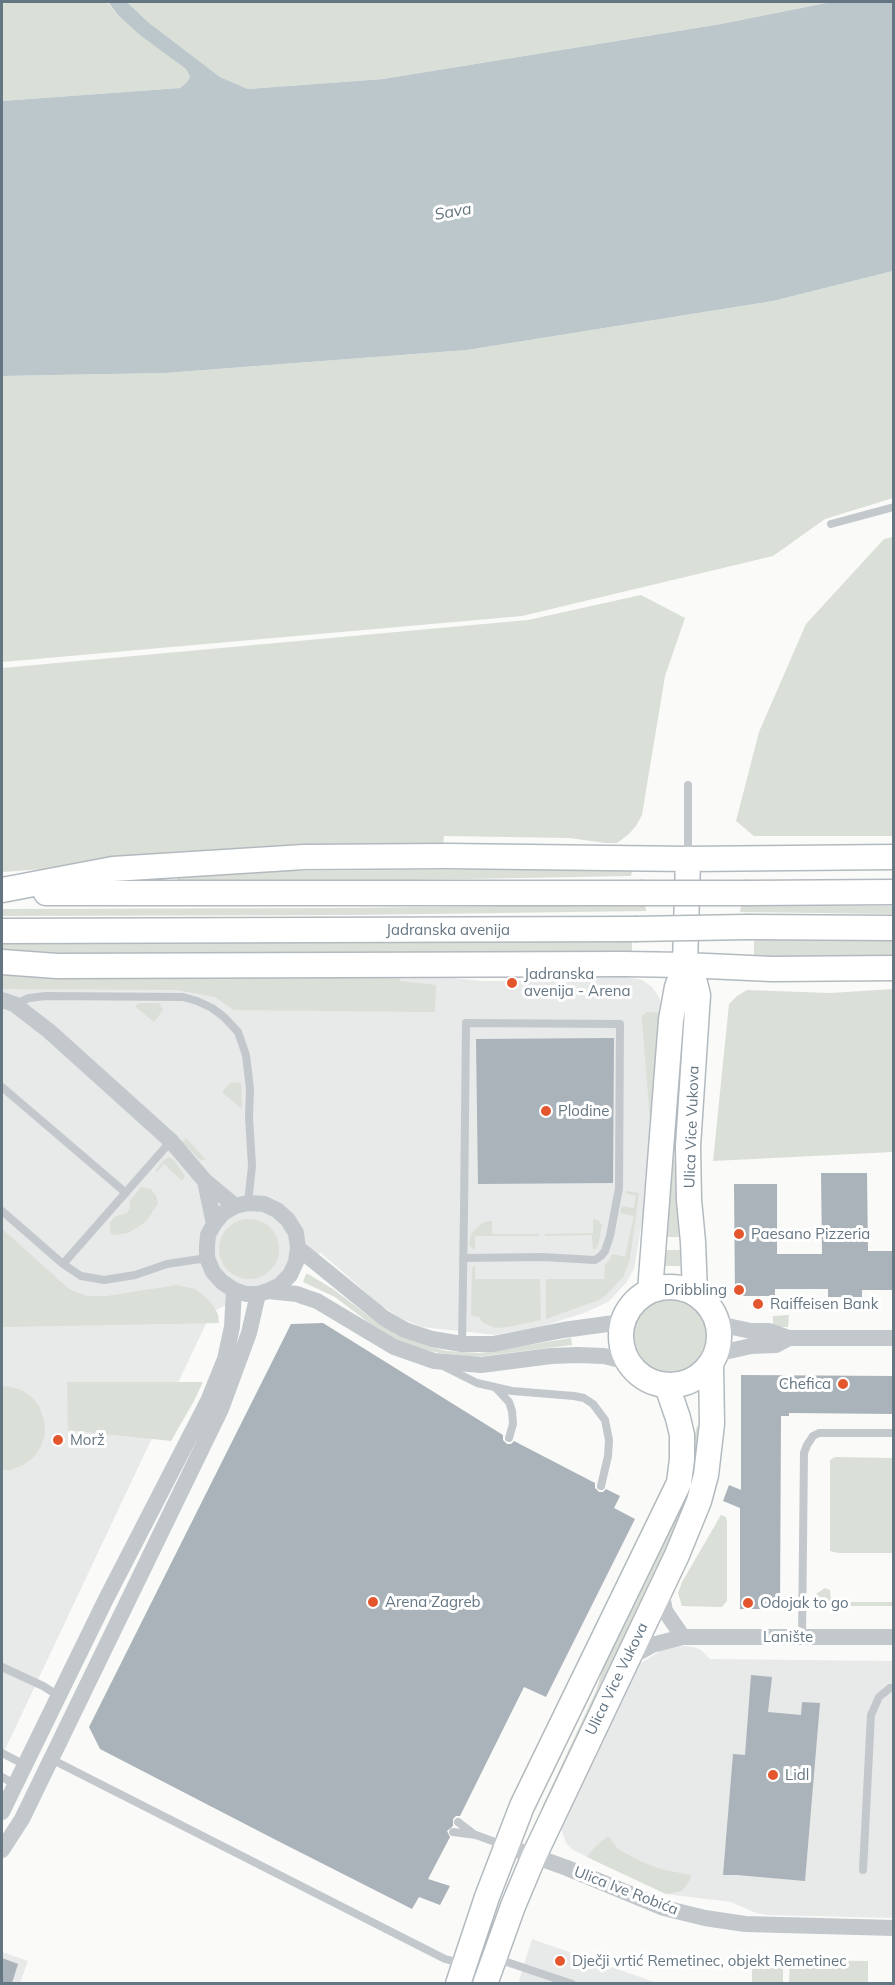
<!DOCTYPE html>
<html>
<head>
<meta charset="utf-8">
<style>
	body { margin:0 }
	#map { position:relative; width:895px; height:1985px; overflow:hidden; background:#fafaf8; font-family:Mulish,sans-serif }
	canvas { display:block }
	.frame { position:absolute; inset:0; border:3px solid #657683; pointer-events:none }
</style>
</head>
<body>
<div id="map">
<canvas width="895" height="1985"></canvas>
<div class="frame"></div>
</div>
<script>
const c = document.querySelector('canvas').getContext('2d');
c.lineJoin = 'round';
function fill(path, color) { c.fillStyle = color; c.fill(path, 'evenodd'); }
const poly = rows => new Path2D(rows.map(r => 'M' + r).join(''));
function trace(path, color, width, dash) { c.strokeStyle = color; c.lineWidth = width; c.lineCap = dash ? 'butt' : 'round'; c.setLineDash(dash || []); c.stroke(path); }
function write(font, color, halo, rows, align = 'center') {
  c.font = font + ' Mulish,sans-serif'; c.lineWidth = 6; c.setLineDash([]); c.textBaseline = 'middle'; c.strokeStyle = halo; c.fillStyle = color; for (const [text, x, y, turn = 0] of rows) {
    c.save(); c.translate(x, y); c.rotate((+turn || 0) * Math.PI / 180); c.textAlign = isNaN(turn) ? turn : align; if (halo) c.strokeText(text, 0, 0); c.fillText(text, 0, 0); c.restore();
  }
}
fill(poly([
	[2,970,423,975,482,981,526,981,552,976,622,976,642,980,652,987,659,997,663,1013,649,1172,641,1228,634,1269,626,1283,608,1302,584,1313,543,1326,495,1335,422,1327,400,1318,378,1303,321,1253,211,1313,2,1756],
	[684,1646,694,1647,701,1650,710,1659,893,1661,893,1918,768,1915,756,1913,731,1902,666,1894,587,1857,573,1850,566,1843,561,1828,561,1821,638,1665,662,1650],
	[532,1939,657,1983,518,1984],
	[2,1952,28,1961,20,1983,2,1984]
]), '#e8e9e9');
fill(poly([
	[2,2,107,2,118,15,186,69,190,77,187,82,180,88,2,101],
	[127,2,831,2,721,24,383,79,248,89,220,77,148,22],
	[893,271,893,498,825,519,773,556,522,616,2,662,2,376,165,373,467,350,773,301],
	[893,537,893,836,754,836,736,821,759,732,806,624,884,539],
	[641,595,685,618,665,676,642,815,636,826,628,835,617,843,605,843,570,838,444,836,443,844,336,845,211,851,98,865,2,872,2,668,528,620],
	[633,868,631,876,412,880,177,880,177,872],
	[645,904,646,911,351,915,2,916,2,909,349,908],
	[741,905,893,906,893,914,740,912],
	[754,938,893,939,893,957,754,958],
	[632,939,632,957,32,955,2,953,2,944],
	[2,973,399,974,400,981,436,985,435,1012,234,1010,215,997,177,990,2,989],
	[893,989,893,1152,713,1161,729,1004,737,996,747,990,830,993],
	[139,1003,159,1003,163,1010,154,1022,135,1006],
	[647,1012,663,1013,652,1122,650,1120,642,1020,642,1016],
	[682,1013,687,1013,674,1149,679,1237,665,1237],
	[231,1082,241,1083,242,1109,222,1092],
	[186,1138,206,1160,200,1160,182,1142],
	[169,1157,174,1160,185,1176,182,1181,164,1164,156,1173,156,1170,163,1161],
	[141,1187,151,1189,156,1196,158,1203,147,1220,141,1225,128,1233,113,1235,110,1232,110,1223,114,1217,127,1213,130,1209,130,1201],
	[626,1191,639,1193,630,1259,623,1277,606,1295,599,1300,546,1319,546,1279,604,1279,605,1265,611,1258,612,1254,625,1257,634,1216,620,1213,622,1206,634,1208,636,1196,625,1193],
	[593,1219,598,1220,602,1225,598,1245,595,1249,593,1249,592,1235,545,1236,545,1234,593,1233],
	'219 1249a30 30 0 1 1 60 0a30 30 0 1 1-60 0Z',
	[487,1221,492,1221,492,1234,539,1234,539,1236,475,1236,475,1250,473,1249,469,1244,471,1234,481,1224],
	[2,1229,69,1289,87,1296,107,1296,177,1285,195,1289,210,1301,218,1314,219,1323,2,1327],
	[664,1250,681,1250,680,1266,665,1266],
	[475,1265,475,1279,540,1279,541,1320,507,1327,495,1328,482,1322,479,1317,471,1315,472,1268],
	[306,1274,308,1274,333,1289,375,1321,400,1336,431,1347,447,1351,480,1353,571,1338,572,1345,476,1357,439,1353,416,1348,402,1343,372,1325,335,1297,303,1282],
	'632 1336a37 37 0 1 1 74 0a37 37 0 1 1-74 0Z',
	[789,1315,788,1327,773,1327,773,1316],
	[67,1382,203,1382,194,1401,171,1441,68,1430],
	[7,1386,21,1390,32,1397,40,1408,44,1420,45,1434,41,1446,34,1457,23,1465,10,1470,2,1470,2,1387],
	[697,1426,701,1426,702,1444,684,1514,546,1809,542,1807,596,1691,607,1655,689,1488,694,1466,694,1439],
	[835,1457,893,1458,893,1553,838,1553,830,1551,830,1460],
	[721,1515,726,1517,727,1522,727,1601,722,1607,682,1606,678,1593,682,1582],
	[825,1588,830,1590,831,1602,893,1602,893,1606,812,1606,816,1594],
	[608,1836,618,1849,638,1860,660,1869,691,1875,690,1880,682,1891,666,1894,587,1857,595,1847],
	[790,1960,868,1961,868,1983,789,1983],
	[752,1962,783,1962,783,1983,752,1983]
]), '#dadfd7');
fill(poly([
	[108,2,127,2,148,22,220,77,248,89,383,79,721,24,831,2,893,2,893,271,773,301,467,350,165,373,2,376,2,101,180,88,187,82,190,77,186,69,140,35,118,15]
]), '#bbc7cb');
fill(poly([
	[614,1038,613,1183,478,1184,476,1039],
	[821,1173,867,1173,868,1251,894,1251,894,1290,862,1290,862,1297,828,1297,828,1289,775,1289,775,1296,735,1296,734,1184,777,1184,777,1254,822,1254],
	[323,1323,503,1435,503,1440,507,1444,511,1444,514,1441,595,1483,595,1488,599,1492,603,1492,606,1489,620,1496,614,1508,635,1519,546,1697,524,1687,460,1816,456,1816,453,1819,453,1826,447,1831,450,1837,428,1879,450,1886,440,1905,419,1897,412,1909,274,1839,100,1749,89,1727,291,1324],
	[741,1375,894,1376,894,1414,789,1413,789,1416,781,1416,780,1609,740,1609,740,1508,723,1501,729,1485,741,1490],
	[751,1675,772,1677,768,1712,801,1715,802,1702,820,1703,805,1881,737,1875,723,1875,733,1754,745,1755],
	[2,1958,18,1964,12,1983,2,1983]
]), '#aab3b9');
const secondary = poly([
	[2,890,113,869,304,857,447,856,688,859,894,857],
	[46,893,641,893],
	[748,893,894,892],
	[748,927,894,928],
	[2,931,634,929],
	[2,962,57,966,624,964,685,965,772,969,894,968],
	[685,965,693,975,698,995,688,1146,689,1200,693,1242,695,1293],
	'621 1336a49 49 0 1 1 98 0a49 49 0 1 1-98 0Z',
	[650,1291,671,1020,677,987,685,965,688,859],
	[458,1984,487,1897,522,1806,679,1483,682,1459,682,1435,678,1418,667,1386],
	[485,1984,513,1906,534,1856,677,1555,699,1501,706,1475,712,1424,711,1367]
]);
trace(secondary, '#b3babf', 27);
trace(poly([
	[831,524,894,507],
	[688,785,688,857],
	[15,1004,29,998,46,996,183,997,197,1001,212,1008,224,1017,238,1032,246,1055,250,1089,249,1117,252,1166,248,1203],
	[2,1087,126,1193],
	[2,1211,63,1264,81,1276,104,1280,135,1275,167,1264,207,1258],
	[63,1264,171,1141],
	[462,1344,464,1213,466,1023,620,1024,619,1188,610,1236,605,1251,601,1256,595,1260,542,1257,463,1258],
	[445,1367,477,1383,512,1391,574,1396,584,1398,593,1404,605,1420,609,1440,608,1456,601,1486],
	[495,1387,509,1402,512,1411,513,1424,509,1438],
	[802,1637,804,1453,807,1445,813,1436,819,1433,894,1433],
	[2,1667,43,1686,59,1696],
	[2,1753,25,1765],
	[51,1759,445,1959,464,1964],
	[2,1777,16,1785],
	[458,1822,475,1835],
	[453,1832,476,1835,506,1846],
	[863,1870,871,1715,879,1697,890,1688,894,1688],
	[495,1958,572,1984]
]), '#c3c8cc', 8);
trace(poly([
	[2,1000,14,1004,49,1031,171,1141,205,1181],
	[214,1224,205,1181,235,1206],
	[298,1248,384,1318,405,1330,432,1339,462,1344,493,1344,563,1330,622,1322],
	[268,1291,280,1285,290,1275,296,1262,298,1248,296,1233,288,1220,277,1210,264,1204,248,1203,235,1206,223,1213,214,1224,208,1235,207,1246,207,1258,213,1272,222,1282,234,1290,246,1294,258,1294,268,1291,297,1294,305,1297,317,1301,394,1347,434,1361,481,1365,551,1356,578,1355,604,1356,628,1362],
	[718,1324,751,1331,769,1331,789,1338,894,1338],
	[716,1354,751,1346,776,1345,789,1338],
	[661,1590,665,1611,683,1637],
	[627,1659,652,1645,683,1637,894,1637],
	[2,1812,106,1599,208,1401,225,1359,232,1327,234,1290],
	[506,1846,567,1868,664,1908,705,1918,745,1924,894,1928],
	[2,1850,22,1819,221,1409,249,1333,258,1294]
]), '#c3c8cc', 16);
trace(secondary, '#fff', 24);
const secondaryBridge = poly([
	[641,893,748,893],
	[634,929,748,927]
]);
trace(secondaryBridge, '#b3babf', 27, []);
trace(secondaryBridge, '#fff', 24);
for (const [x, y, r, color] of [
	[512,983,6,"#e4572e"],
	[546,1111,6,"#e4572e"],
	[739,1234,6,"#e4572e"],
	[739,1290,6,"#e4572e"],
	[758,1304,6,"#e4572e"],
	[843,1384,6,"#e4572e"],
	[58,1440,6,"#e4572e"],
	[373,1602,6,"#e4572e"],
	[748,1603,6,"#e4572e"],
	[773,1775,6,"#e4572e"],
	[560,1961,6,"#e4572e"]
]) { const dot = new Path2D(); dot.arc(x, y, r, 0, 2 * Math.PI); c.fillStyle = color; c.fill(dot); trace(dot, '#fff', 2); }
write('15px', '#657683', '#fff', [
	["Jadranska avenija",448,930],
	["Ulica Vice Vukova",692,1127,-88],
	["Lanište",788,1637],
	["Ulica Vice Vukova",617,1679,-64],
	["Ulica Ive Robića",626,1891,21]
]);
write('15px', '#657683', '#fff', [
	["Jadranska",524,974],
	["avenija - Arena",524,991],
	["Plodine",558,1111],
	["Paesano Pizzeria",751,1234],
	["Dribbling",727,1290,"right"],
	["Raiffeisen Bank",770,1304],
	["Chefica",831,1384,"right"],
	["Morž",70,1440],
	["Arena Zagreb",385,1602],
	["Odojak to go",760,1603],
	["Lidl",785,1775],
	["Dječji vrtić Remetinec, objekt Remetinec",572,1961]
], 'left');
write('italic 16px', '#60757c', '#fff', [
	["Sava",453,212,-10]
]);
</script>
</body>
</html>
